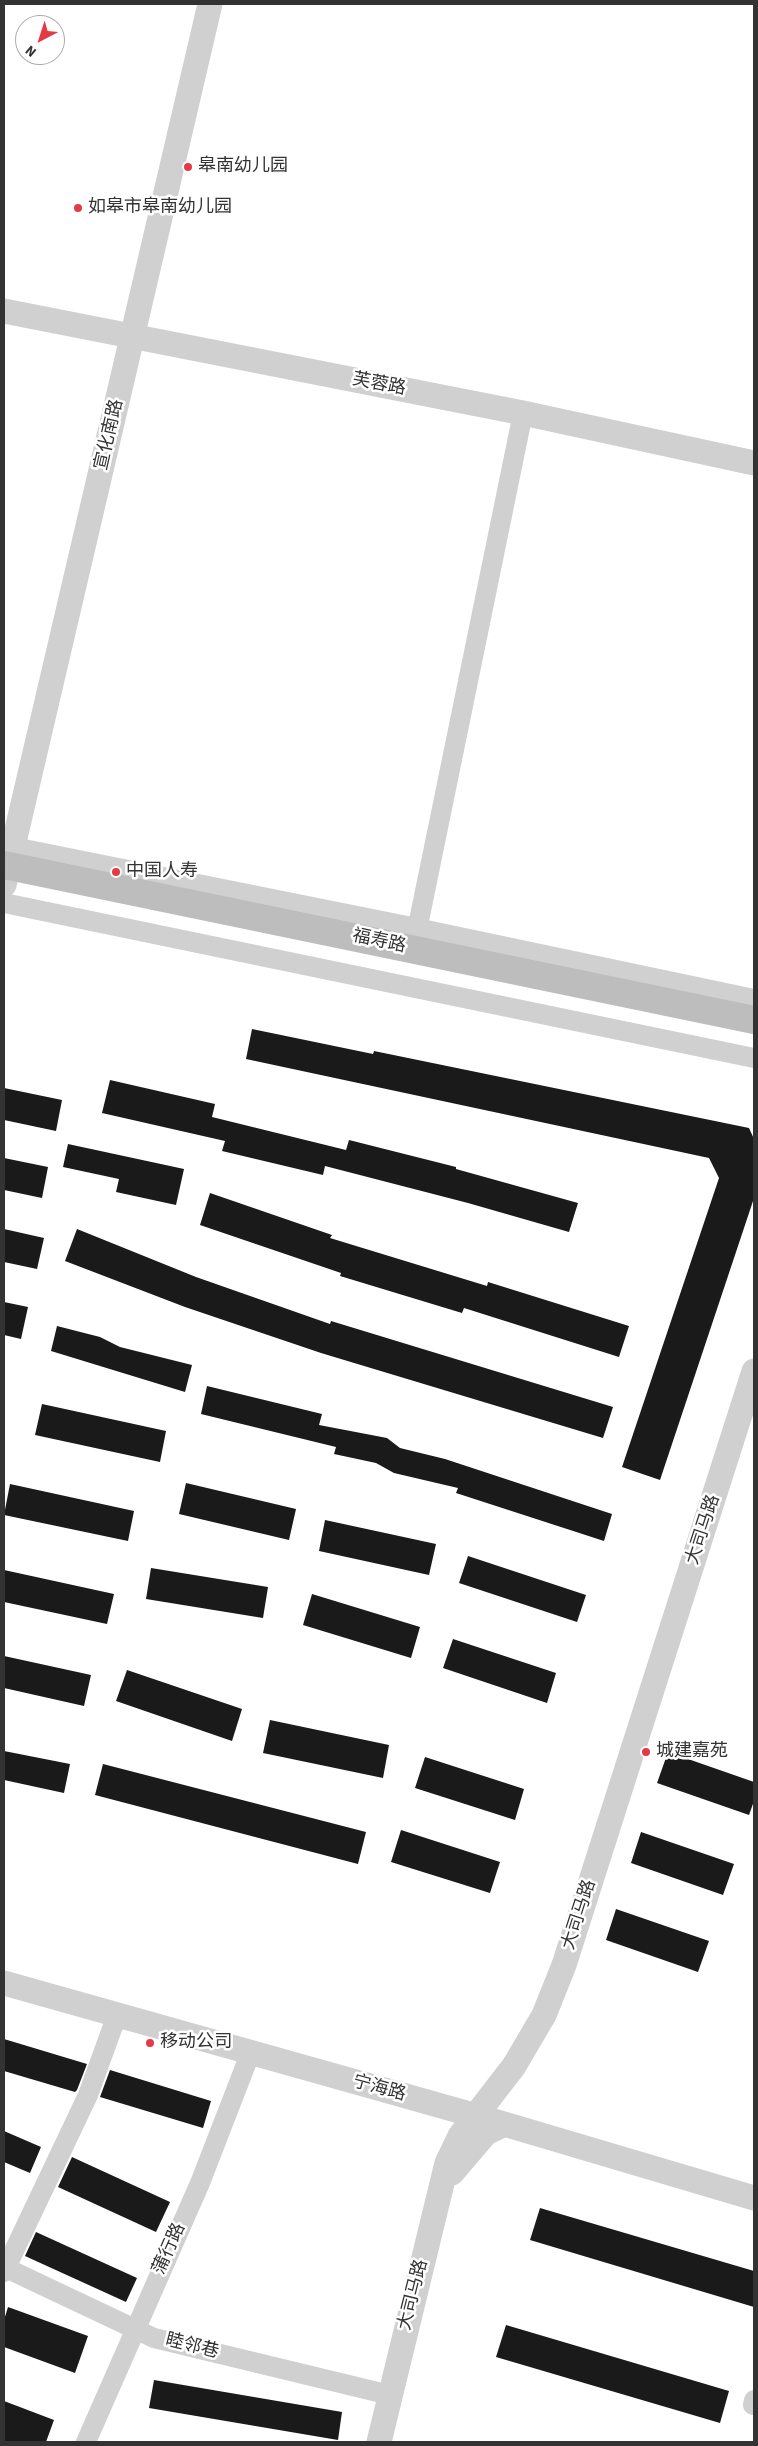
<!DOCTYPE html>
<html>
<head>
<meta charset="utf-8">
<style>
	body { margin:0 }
	#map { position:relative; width:758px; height:2446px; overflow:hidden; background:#fff; font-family:"Source Sans 3",sans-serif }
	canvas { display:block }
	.frame { position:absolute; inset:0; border:5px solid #333; pointer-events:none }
	.north { position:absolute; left:15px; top:15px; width:50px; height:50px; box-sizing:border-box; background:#fff; border:1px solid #adadad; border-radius:50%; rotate:220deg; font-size:14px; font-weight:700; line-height:20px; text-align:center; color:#333 }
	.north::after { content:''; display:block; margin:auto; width:18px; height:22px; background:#e63946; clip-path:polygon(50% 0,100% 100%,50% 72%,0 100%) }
</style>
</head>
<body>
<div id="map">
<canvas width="758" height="2446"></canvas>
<div class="frame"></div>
<div class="north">N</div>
</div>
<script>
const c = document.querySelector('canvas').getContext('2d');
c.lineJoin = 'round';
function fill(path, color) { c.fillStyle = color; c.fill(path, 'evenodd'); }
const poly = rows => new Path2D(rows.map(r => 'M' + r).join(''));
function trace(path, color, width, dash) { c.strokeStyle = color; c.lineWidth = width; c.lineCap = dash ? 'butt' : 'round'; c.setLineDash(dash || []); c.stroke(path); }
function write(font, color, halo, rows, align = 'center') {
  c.font = font + ' "Source Sans 3","Noto Sans SC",sans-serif'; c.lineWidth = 5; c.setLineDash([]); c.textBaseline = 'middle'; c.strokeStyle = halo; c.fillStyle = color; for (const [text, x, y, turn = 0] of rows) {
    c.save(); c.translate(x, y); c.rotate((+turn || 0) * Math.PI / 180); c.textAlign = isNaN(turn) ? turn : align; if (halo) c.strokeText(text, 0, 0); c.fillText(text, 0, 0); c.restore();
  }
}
fill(poly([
	[252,1029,373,1054,374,1051,749,1128,754,1139,754,1198,660,1480,622,1467,719,1178,709,1158,246,1059],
	[110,1080,215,1104,212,1117,346,1150,349,1140,456,1167,456,1169,578,1203,569,1232,468,1203,325,1166,323,1175,222,1151,225,1141,102,1113],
	[4,1088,62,1100,56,1131,4,1120],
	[68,1144,184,1169,176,1205,116,1192,119,1179,63,1167],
	[4,1158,48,1167,42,1198,4,1190],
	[210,1193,332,1235,330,1238,487,1286,488,1282,629,1326,619,1357,464,1308,462,1313,340,1276,341,1273,200,1225],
	[4,1229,44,1238,37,1269,4,1262],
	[77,1229,196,1277,330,1324,331,1321,613,1407,603,1438,321,1353,185,1307,65,1261],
	[4,1302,28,1307,21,1339,4,1335],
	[57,1326,100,1337,120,1347,192,1365,185,1392,51,1351],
	[207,1386,322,1414,319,1425,387,1438,400,1448,445,1459,612,1514,604,1541,456,1493,458,1488,394,1473,376,1463,334,1454,336,1447,201,1414],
	[42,1404,166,1431,160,1462,35,1435],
	[186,1483,296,1509,289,1540,179,1514],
	[10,1484,134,1511,128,1541,4,1515],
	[325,1520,436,1544,429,1575,319,1551],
	[468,1556,586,1595,577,1622,459,1583],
	[151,1568,268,1587,263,1618,146,1599],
	[4,1570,114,1594,107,1624,4,1602],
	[312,1594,420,1627,411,1658,303,1625],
	[453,1639,556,1673,547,1703,443,1668],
	[4,1656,91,1675,84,1706,4,1688],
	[127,1670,242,1709,232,1741,116,1701],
	[270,1720,389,1745,383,1778,263,1753],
	[4,1751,70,1764,64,1793,4,1780],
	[668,1752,754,1782,754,1801,749,1815,657,1783],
	[425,1757,524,1789,515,1820,415,1788],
	[103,1764,366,1832,358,1864,95,1795],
	[401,1830,500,1862,490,1893,391,1862],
	[641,1832,734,1864,723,1895,631,1863],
	[616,1909,709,1941,698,1972,606,1940],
	[4,2039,87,2064,77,2090,75,2092,4,2071],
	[110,2070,211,2101,203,2128,100,2097],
	[4,2131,41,2147,30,2173,4,2162],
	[72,2157,170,2202,156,2232,58,2187],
	[540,2208,754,2271,754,2307,530,2240],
	[36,2232,137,2278,126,2302,25,2256],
	[8,2307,88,2336,75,2373,4,2347,4,2320],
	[506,2325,729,2391,720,2423,496,2357],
	[154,2380,342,2412,338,2440,149,2408],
	[4,2401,54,2420,46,2442,4,2442]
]), '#1a1a1a');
trace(poly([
	[4,845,417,928,754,999],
	[4,903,754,1058],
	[415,940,523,413],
	[4,2267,154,2338,390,2395],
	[4,2272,88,2095,117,2015],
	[753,2405,754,2400],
	[86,2442,200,2183,250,2054]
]), '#d0d0d0', 20);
trace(poly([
	[4,311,523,413,754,463],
	[4,885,210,4],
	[4,1983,477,2116,754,2198],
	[452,2173,486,2133,503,2125],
	[379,2442,447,2163,460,2136,514,2066,544,2015,564,1965,754,1371]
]), '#d0d0d0', 25);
trace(poly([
	[4,865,754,1020]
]), '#bdbdbd', 28);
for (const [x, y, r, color] of [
	[188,167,5,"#e63946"],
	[78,208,5,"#e63946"],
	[116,872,5,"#e63946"],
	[646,1752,5,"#e63946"],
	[150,2043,5,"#e63946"]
]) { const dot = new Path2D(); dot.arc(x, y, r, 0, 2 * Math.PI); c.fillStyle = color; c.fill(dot); trace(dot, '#fff', 2); }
write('18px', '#333', '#fff', [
	["皋南幼儿园",198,167],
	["如皋市皋南幼儿园",88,208],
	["中国人寿",126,872],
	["城建嘉苑",656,1752],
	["移动公司",160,2043]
], 'left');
write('18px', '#333', '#fff', [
	["芙蓉路",379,385,11],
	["宣化南路",110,435,-77],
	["福寿路",379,942,12],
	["大司马路",704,1530,-72],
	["大司马路",580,1915,-72],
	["宁海路",379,2089,15],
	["蒲行路",170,2249,-66],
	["大司马路",414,2295,-76],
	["睦邻巷",192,2347,14]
]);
</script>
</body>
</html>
